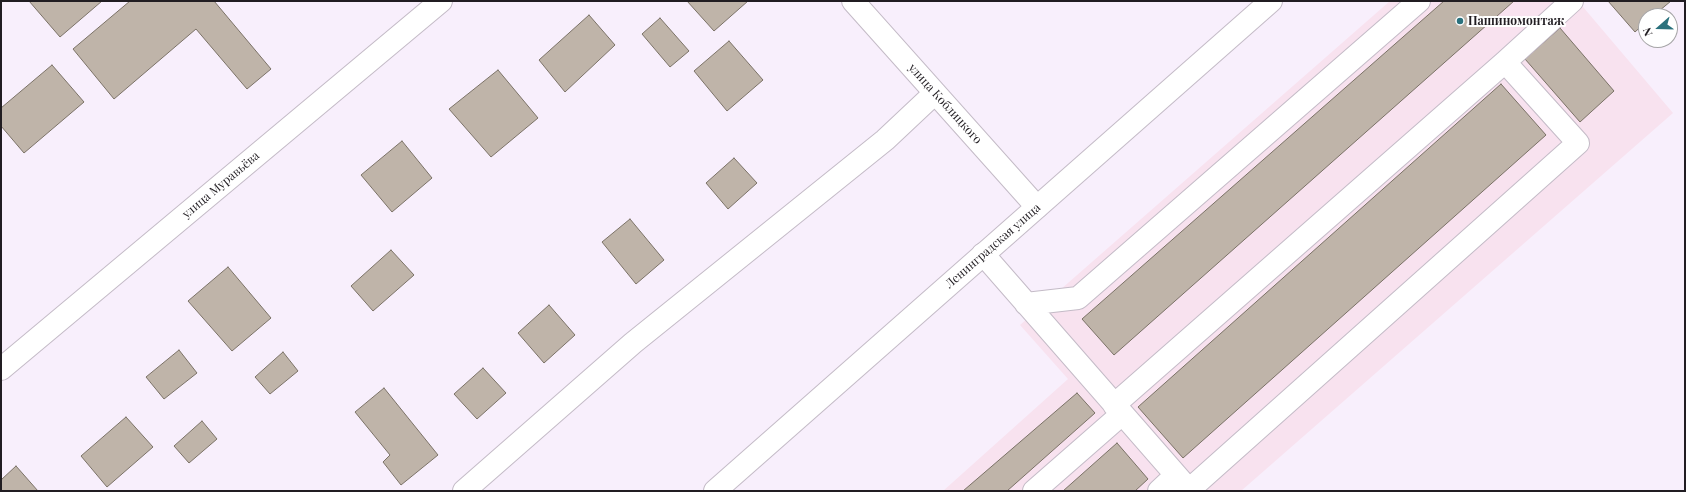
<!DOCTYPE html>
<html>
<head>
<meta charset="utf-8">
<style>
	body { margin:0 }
	#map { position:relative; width:1686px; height:492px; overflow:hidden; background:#f8effc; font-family:"Playfair Display",serif }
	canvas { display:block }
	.frame { position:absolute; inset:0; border:2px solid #211d22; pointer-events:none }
	.north { position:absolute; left:1638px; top:8px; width:40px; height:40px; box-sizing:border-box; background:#fff; border:1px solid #a6a5a7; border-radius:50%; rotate:250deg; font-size:11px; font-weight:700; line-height:16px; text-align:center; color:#211d22 }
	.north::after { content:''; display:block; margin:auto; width:14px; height:18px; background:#2a717d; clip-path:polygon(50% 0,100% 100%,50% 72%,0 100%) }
</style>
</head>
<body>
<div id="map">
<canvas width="1686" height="492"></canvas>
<div class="frame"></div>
<div class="north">N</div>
</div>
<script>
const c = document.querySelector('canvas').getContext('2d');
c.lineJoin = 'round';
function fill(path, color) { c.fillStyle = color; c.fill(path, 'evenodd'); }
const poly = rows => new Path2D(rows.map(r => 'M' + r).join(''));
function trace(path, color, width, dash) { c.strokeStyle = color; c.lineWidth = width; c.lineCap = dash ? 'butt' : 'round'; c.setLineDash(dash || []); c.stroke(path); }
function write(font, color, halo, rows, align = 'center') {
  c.font = font + ' "Playfair Display",serif'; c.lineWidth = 4; c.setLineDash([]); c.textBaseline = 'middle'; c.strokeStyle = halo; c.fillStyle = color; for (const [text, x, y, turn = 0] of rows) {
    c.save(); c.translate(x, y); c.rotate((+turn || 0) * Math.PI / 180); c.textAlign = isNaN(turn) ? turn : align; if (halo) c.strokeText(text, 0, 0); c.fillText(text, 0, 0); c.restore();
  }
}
fill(poly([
	[1390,1,1578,1,1673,113,1241,491,943,491,1068,379,1020,325]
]), '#f8e2ef');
const building = poly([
	[29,1,102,1,60,37,29,1],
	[130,1,214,1,271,69,247,89,196,29,114,99,73,49,130,1],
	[687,1,748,1,714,31,687,1],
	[1444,1,1514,1,1114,355,1082,319,1444,1],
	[1608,1,1671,1,1653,16,1646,16,1646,22,1635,32,1608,1],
	[589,15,615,45,565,92,539,60,589,15],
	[660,18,689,51,670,67,642,34,660,18],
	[1560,28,1614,91,1580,122,1525,59,1560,28],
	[729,41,763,80,727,111,694,71,729,41],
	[52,65,84,102,24,153,1,126,1,108,52,65],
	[498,70,538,118,491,157,449,109,498,70],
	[1501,84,1546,135,1183,458,1138,407,1501,84],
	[402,141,432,178,392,212,361,175,402,141],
	[734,158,757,183,728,209,706,183,734,158],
	[630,219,664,260,636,284,602,242,630,219],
	[391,250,414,275,373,311,351,286,391,250],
	[228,267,271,318,232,351,188,301,228,267],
	[549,305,575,335,544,363,518,333,549,305],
	[179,350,197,373,164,399,146,377,179,350],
	[283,352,298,371,270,394,255,377,283,352],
	[483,368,506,393,477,419,454,394,483,368],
	[384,388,438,455,401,485,383,462,390,455,355,412,384,388],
	[1077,393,1095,413,1007,491,963,491,1077,393],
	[126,417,153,447,107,487,81,456,126,417],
	[202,421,217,439,189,463,174,446,202,421],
	[1117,443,1148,479,1135,491,1063,491,1117,443],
	[16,466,38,491,1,491,1,480,16,466]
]);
fill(building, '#bfb4a9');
trace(building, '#7b7267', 1);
const minor = poly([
	[853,1,1037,207],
	[983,254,1190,491],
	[1026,304,1078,298,1419,1],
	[1,369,441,1],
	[1114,405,1505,62,1572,1],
	[1189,490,1578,143,1505,62],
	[464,491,633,343,885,140,935,93],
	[1034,491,1122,414],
	[1159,491,1176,475]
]);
const major = poly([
	[715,491,1271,1]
]);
trace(minor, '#c4bbc7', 24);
trace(major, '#c4bbc7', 24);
trace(minor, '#fff', 22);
trace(major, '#fff', 22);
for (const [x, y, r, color] of [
	[1460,21,4,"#2a717d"]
]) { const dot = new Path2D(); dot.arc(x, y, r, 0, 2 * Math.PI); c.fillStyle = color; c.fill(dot); trace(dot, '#fff', 1.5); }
write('bold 12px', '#211d22', '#fff', [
	["Пашиномонтаж",1468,21]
], 'left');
write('12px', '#211d22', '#fff', [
	["улица Коблицкого",945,104,48],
	["улица Муравьёва",221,185,-40],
	["Ленинградская улица",993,246,-41]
]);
</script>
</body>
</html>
